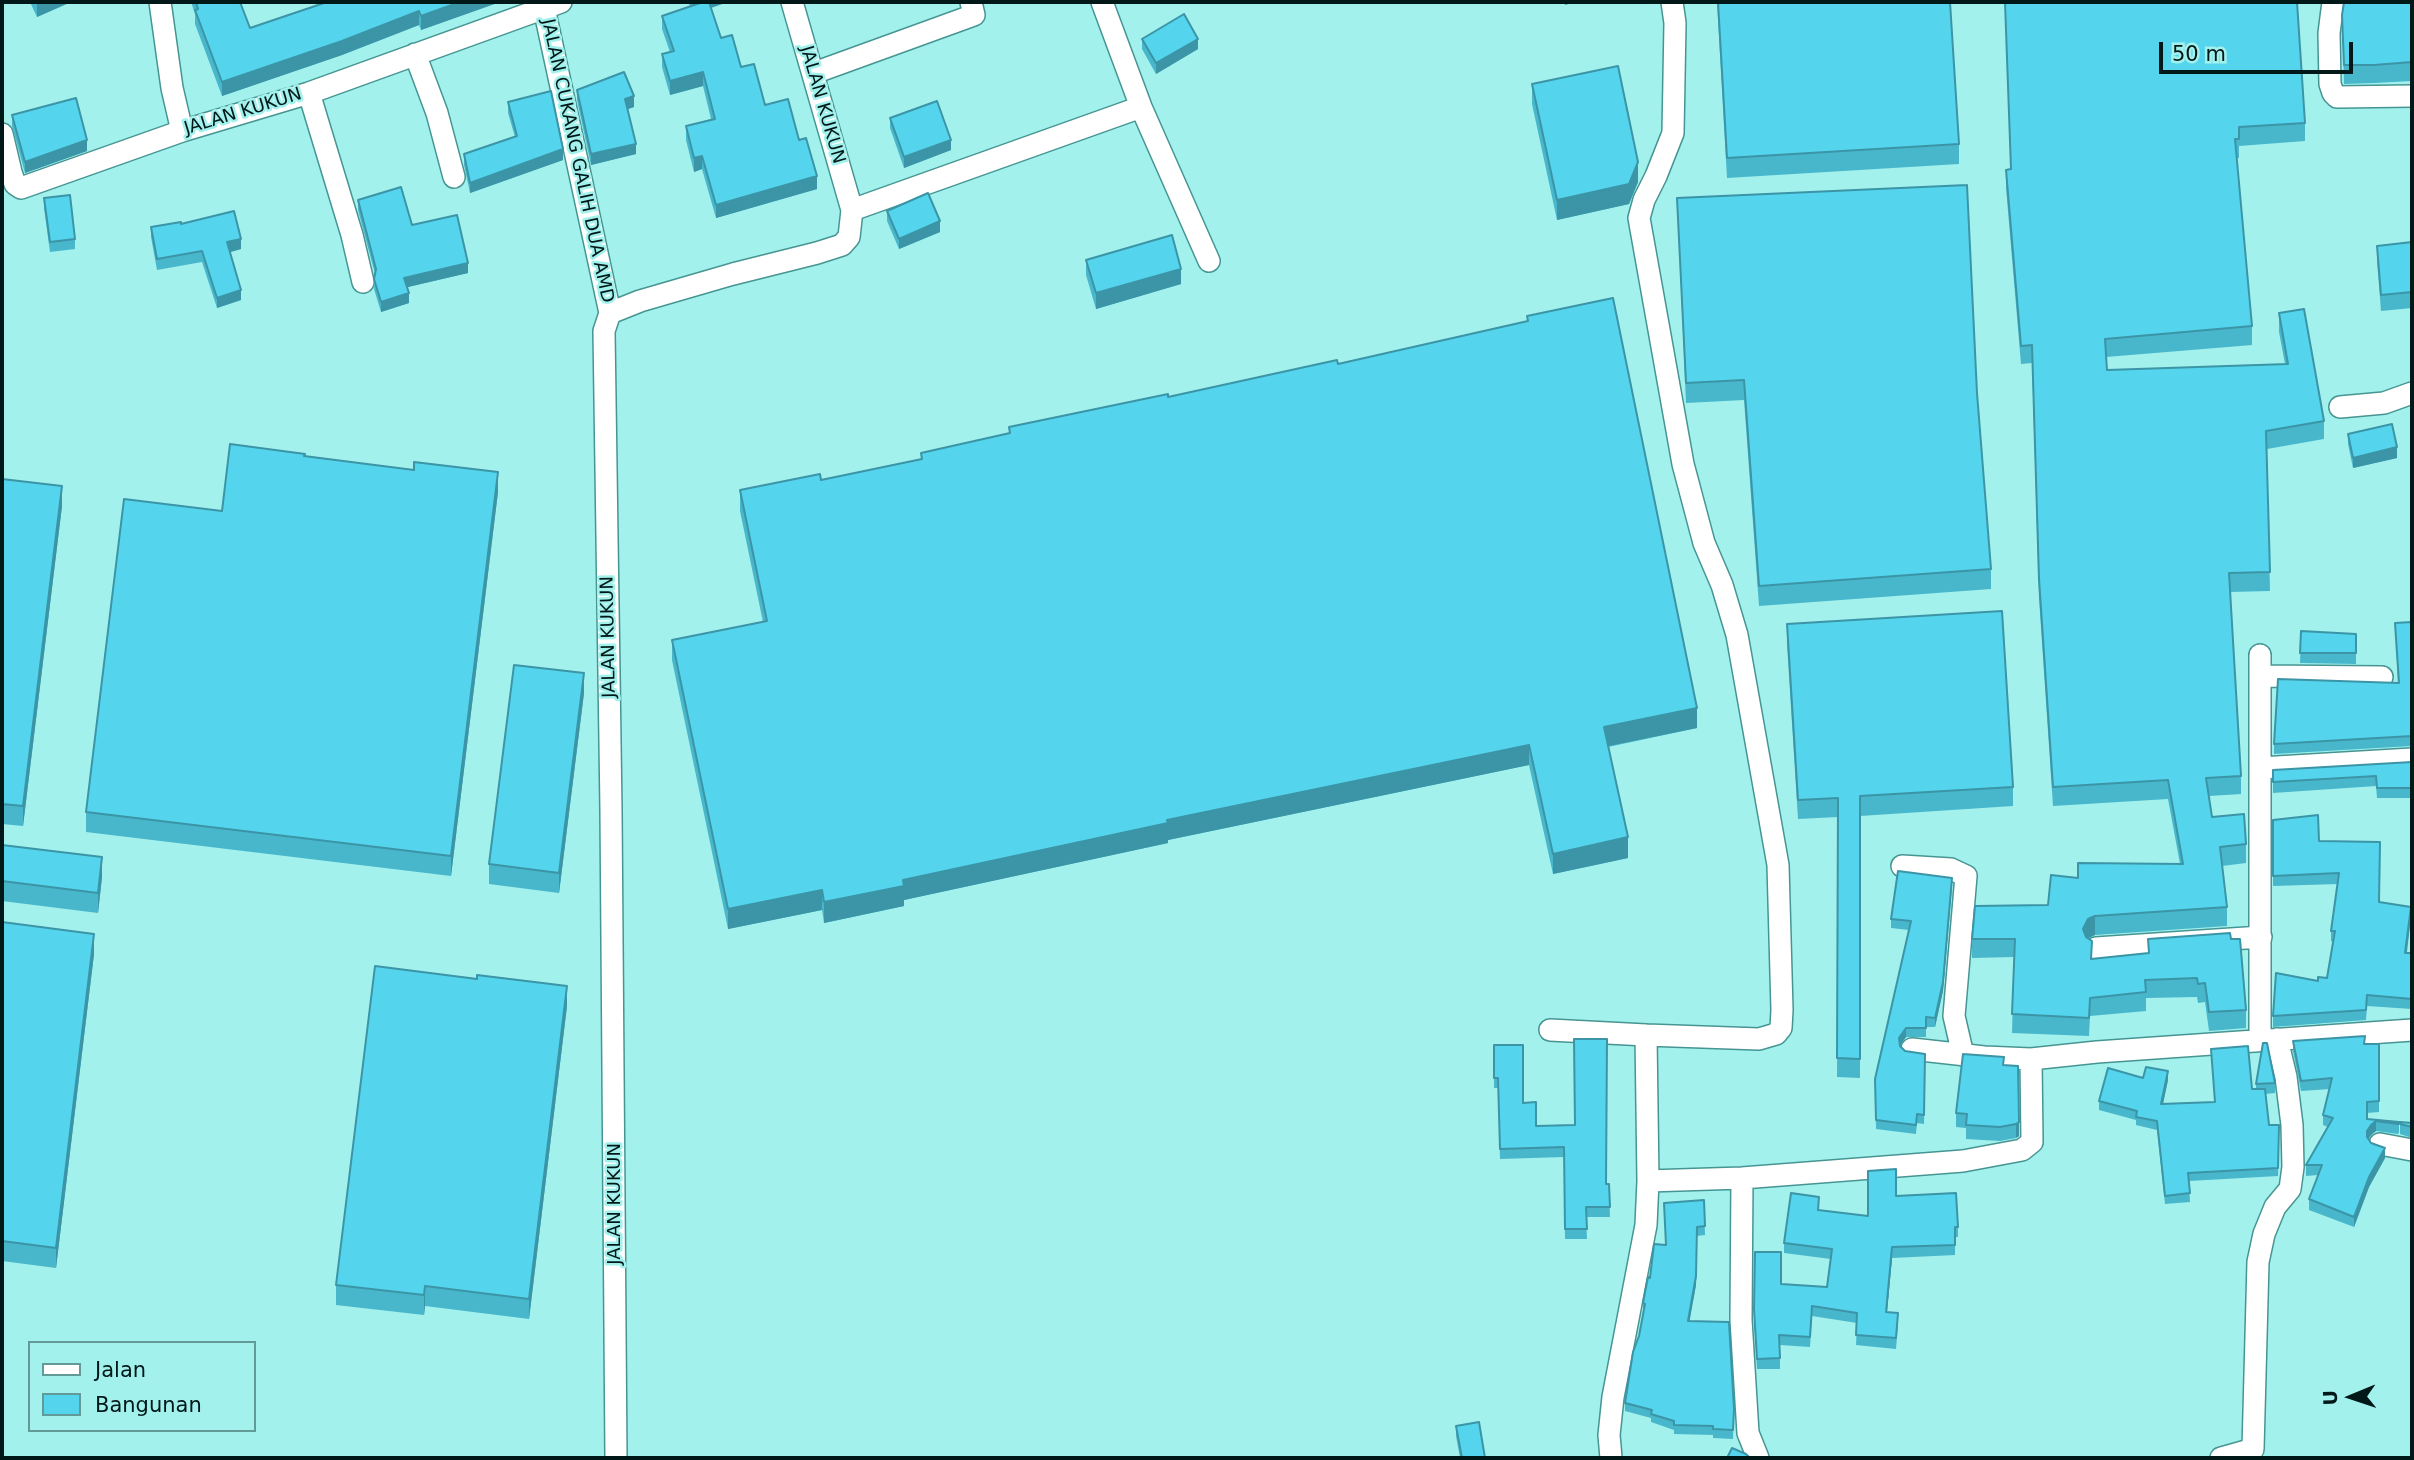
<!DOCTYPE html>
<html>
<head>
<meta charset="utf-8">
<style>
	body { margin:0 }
	#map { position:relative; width:2414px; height:1460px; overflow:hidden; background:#a2f1ed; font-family:"DejaVu Sans",sans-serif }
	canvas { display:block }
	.frame { position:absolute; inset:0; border:4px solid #011818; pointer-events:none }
	.legend { position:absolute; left:28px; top:1341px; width:228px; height:91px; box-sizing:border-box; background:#a2f1ed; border:2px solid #629a98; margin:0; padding:9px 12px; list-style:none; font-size:21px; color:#011818 }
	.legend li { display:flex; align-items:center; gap:14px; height:35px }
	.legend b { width:35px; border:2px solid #629a98 }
	.north { position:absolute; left:2316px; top:1362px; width:70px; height:70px; -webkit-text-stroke:5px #a2f1ed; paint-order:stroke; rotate:268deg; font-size:19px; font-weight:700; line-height:28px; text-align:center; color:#011818 }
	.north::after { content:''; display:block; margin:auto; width:24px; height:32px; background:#011818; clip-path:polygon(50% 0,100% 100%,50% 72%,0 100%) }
	.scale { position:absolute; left:2159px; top:42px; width:194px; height:32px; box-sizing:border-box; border:4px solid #011818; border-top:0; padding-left:9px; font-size:21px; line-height:24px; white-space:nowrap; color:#011818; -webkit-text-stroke:5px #a2f1ed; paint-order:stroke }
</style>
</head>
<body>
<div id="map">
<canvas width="2414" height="1460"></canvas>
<div class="frame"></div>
<ul class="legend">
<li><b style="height:9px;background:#fff"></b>Jalan</li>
<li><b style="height:19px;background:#54d5ed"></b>Bangunan</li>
</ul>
<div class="north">U</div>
<div class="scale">50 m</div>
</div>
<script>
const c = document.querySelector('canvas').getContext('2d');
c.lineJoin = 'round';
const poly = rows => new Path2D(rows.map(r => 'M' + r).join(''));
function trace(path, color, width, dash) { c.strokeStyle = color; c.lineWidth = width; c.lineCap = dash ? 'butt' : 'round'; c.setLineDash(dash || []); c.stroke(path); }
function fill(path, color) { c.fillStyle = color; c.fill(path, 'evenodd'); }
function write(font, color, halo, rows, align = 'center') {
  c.font = font + ' "DejaVu Sans",sans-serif'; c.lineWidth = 5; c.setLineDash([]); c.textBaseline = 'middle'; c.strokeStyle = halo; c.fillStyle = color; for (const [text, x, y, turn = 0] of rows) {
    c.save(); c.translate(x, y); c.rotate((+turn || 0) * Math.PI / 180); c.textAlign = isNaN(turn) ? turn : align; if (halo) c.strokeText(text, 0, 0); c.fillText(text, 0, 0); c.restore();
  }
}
const minor = poly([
	[160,2,172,88,182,131],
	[1102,2,1141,107,1209,261],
	[2333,2,2329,33,2330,84,2333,93,2337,97,2412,96],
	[544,8,610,313],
	[415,54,437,113,454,177],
	[814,73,974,15,971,2],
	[309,93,352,235,363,282],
	[2,134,11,172,15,184,21,188,182,131,309,93,561,2],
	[852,210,1141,107],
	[2340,407,2384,403,2412,393],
	[2260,655,2260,1039],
	[2260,676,2382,677],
	[2260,768,2412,759],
	[1902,866,1951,869,1966,876,1954,1016,1963,1055],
	[2096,948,2261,937],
	[1550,1030,1646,1035,1648,1181,1742,1178,1963,1161,2022,1150,2032,1142,2031,1059],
	[1646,1035,1759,1039,1776,1034,1781,1028,1782,1010,1778,865,1737,635,1722,585,1704,543,1683,464,1639,218,1644,200,1656,176,1673,133,1675,23,1672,2],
	[1912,1049,1984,1057,2031,1059,2097,1052,2412,1030],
	[2380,1144,2412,1150],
	[1742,1178,1741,1320,1748,1433,1758,1458],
	[616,1458,611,811,604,331,610,313,640,301,733,274,817,253,842,245,849,237,852,210,792,2],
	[1611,1458,1609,1435,1613,1397,1646,1225,1648,1181],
	[2221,1458,2253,1449,2258,1262,2264,1234,2275,1207,2290,1189,2293,1167,2292,1125,2286,1077,2277,1039]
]);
trace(minor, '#469592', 24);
trace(minor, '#fff', 21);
fill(poly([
	[30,2,71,2,37,17],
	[191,2,240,2,250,28,500,2,421,30,419,25,342,55,222,96,195,24,195,14],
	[688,2,728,2,711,8,721,38,765,105,799,140,817,189,716,218,702,169,694,172,686,140,686,126,711,119,703,86,670,95,662,67,662,54,670,52,662,29,662,16,690,6],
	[1717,2,1950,2,1959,144,1959,164,1727,178],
	[2005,2,2297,2,2305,123,2305,141,2239,146,2239,158,2237,158,2252,326,2252,345,2106,357,2107,370,2285,364,2279,332,2279,313,2324,421,2324,439,2267,449,2270,591,2230,592,2241,776,2241,794,2209,796,2212,817,2246,844,2246,863,2222,866,2227,907,2227,926,2095,935,2088,939,2092,959,2148,953,2148,939,2246,1010,2246,1028,2209,1031,2205,1002,2198,1003,2197,997,2146,998,2146,1011,2090,1016,2089,1036,2012,1033,2014,957,1972,958,1972,939,2048,905,2078,878,2180,864,2168,799,2053,806,2039,598,2032,363,2021,364,2006,188,2006,170,2011,169],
	[2412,2,2412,81,2374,83,2344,84,2342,15],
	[1142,39,1198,49,1156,74,1142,49],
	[1532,84,1638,182,1629,204,1557,220,1532,104],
	[577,90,634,107,628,109,636,154,591,165,577,100],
	[508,102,563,160,470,193,464,165,464,154,515,137,508,113],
	[12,115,87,151,25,173,12,126],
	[890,118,951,150,904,168,890,128],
	[44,198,75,239,75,249,50,252,44,208],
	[1677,198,1977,393,1991,569,1991,589,1759,606,1744,400,1686,403],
	[358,200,412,225,468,273,407,287,409,303,381,312,374,289,375,274,358,210],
	[887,211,940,232,899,249,887,221],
	[181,224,241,249,230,252,241,300,217,308,202,262,157,270,151,237,151,227],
	[2412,242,2412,308,2381,311,2377,261,2377,246],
	[1086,260,1181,284,1096,309,1086,275],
	[1527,316,1697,728,1608,747,1628,858,1553,874,1529,765,1168,840,1168,843,904,900,904,906,824,923,822,910,728,929,672,660,672,640,763,622,740,511,740,490,821,480,921,460,921,453,1009,434,1009,427,1338,364,1527,321],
	[2348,434,2397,458,2353,468,2348,444],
	[305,456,498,492,451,876,86,832,86,812,222,511],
	[2,479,62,506,23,826,2,824],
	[2412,622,2412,746,2274,754,2274,744,2398,683,2395,623],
	[1787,624,2013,787,2013,806,1860,816,1860,1078,1837,1077,1838,817,1798,819,1787,644],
	[2301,631,2356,634,2356,664,2300,663],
	[584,693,559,893,489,884,489,864],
	[2412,762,2412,806,2411,806,2411,798,2377,798,2376,786,2273,793,2273,770],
	[2273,820,2319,841,2380,902,2411,917,2407,953,2412,953,2412,1009,2367,1006,2366,1020,2273,1027,2273,1016,2318,981,2327,978,2333,942,2331,941,2331,931,2338,884,2273,886],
	[2,845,102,877,98,913,2,901],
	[1952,888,1943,991,1935,1027,1926,1027,1926,1037,1906,1037,1900,1045,1905,1051,1925,1054,1924,1124,1917,1123,1916,1134,1876,1129,1875,1079,1909,930,1891,928,1891,919],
	[2,922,94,954,56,1268,2,1261],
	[567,1006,529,1319,425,1306,424,1315,336,1305,336,1285],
	[2293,1041,2379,1044,2379,1112,2367,1113,2367,1119,2399,1122,2399,1132,2398,1134,2376,1131,2371,1135,2368,1139,2385,1158,2369,1187,2354,1227,2309,1210,2309,1199,2318,1175,2306,1176,2306,1165,2328,1127,2323,1125,2323,1115,2330,1089,2301,1091,2293,1051],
	[1494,1045,1536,1126,1575,1125,1606,1184,1609,1184,1610,1217,1586,1217,1587,1239,1565,1239,1564,1157,1500,1159,1498,1088,1494,1088],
	[2211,1049,2252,1089,2256,1089,2256,1084,2275,1083,2275,1093,2265,1094,2269,1125,2279,1125,2278,1176,2189,1181,2190,1202,2165,1204,2157,1130,2136,1125,2136,1120,2099,1110,2099,1101,2168,1080,2163,1104,2215,1102],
	[2004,1066,2018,1066,2019,1136,2016,1138,2000,1141,1966,1139,1966,1128,1956,1127,1956,1113],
	[2400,1122,2412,1123,2412,1138,2400,1134],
	[1896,1196,1958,1227,1958,1237,1955,1237,1955,1255,1892,1258,1887,1312,1898,1324,1896,1349,1856,1345,1857,1323,1812,1316,1810,1347,1780,1345,1780,1369,1757,1369,1754,1320,1755,1252,1781,1284,1827,1287,1831,1259,1784,1253,1784,1243,1819,1210,1868,1216],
	[1704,1200,1705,1235,1697,1236,1696,1285,1689,1321,1734,1409,1733,1439,1713,1438,1713,1435,1674,1434,1674,1430,1651,1422,1651,1418,1625,1411,1625,1403,1644,1312,1643,1312,1643,1303,1650,1278],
	[1456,1426,1485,1458,1460,1458,1456,1436]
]), '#48b7cc');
fill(poly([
	[40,2,71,2,37,17,37,3],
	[460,2,500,2,421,30,421,16],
	[692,2,728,2,692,14],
	[1565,2,1576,2,1565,5],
	[419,11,419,25,342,55,222,96,222,82],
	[1198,39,1198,49,1156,74,1156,63],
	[703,72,703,86,670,95,670,81],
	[634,96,634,107,625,110,625,99],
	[87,140,87,151,25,173,25,162],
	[951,140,951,150,904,168,904,157],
	[636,144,636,154,591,165,591,154],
	[563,149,563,160,470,193,470,183],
	[702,156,702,169,694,172,694,158],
	[1638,162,1638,182,1629,204,1557,220,1557,200],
	[817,176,817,189,716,218,716,205],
	[940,221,940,232,899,249,899,239],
	[241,239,241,249,227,253,227,242],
	[468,263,468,273,404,288,404,278],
	[1181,269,1181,284,1096,309,1096,293],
	[241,290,241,300,217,308,217,298],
	[409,293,409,303,381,312,381,302],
	[2397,447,2397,458,2353,468,2353,458],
	[498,472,498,492,451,876,451,856],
	[62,486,62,506,23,826,23,806],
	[584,673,584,693,559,893,559,873],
	[1697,708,1697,728,1604,747,1604,727],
	[1529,745,1529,765,1168,840,1168,843,904,900,904,906,824,923,824,902,903,880,1167,820],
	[1628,837,1628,858,1553,874,1553,854],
	[102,857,102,877,98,913,98,893],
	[1952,878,1943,991,1935,1027,1935,1018],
	[822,890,822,910,728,929,728,909],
	[2411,907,2411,917,2405,963,2405,953],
	[2095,916,2095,935,2088,938,2083,948,2083,929,2088,919],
	[94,934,94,954,56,1268,56,1248],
	[567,986,567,1006,529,1319,529,1299],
	[1906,1028,1906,1037,1899,1047,1899,1038],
	[2168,1071,2168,1080,2161,1113,2161,1104],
	[2376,1121,2376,1131,2371,1135,2367,1141,2367,1131,2371,1125],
	[2019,1122,2019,1136,2016,1138,2016,1124],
	[2385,1148,2385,1158,2369,1187,2354,1227,2354,1217,2369,1177],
	[1697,1236,1696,1285,1688,1330,1688,1321],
	[1892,1247,1892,1258,1886,1323,1886,1312],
	[425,1286,425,1306,424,1315,424,1295]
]), '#3b95a6');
const building = poly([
	[196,2,240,2,250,28,327,2,460,2,421,16,419,11,342,41,222,82,195,10,198,9,196,2],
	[703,2,709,2,721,38,732,35,741,67,754,64,765,105,788,99,799,140,806,138,817,176,716,205,702,156,694,158,686,126,715,119,703,72,670,81,662,54,674,51,662,16,703,2],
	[1718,2,1950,2,1959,144,1727,158,1718,2],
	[2005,2,2297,2,2305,123,2239,127,2239,139,2235,139,2252,326,2105,339,2107,370,2288,364,2279,313,2304,309,2324,421,2266,431,2270,572,2229,573,2241,776,2206,778,2212,817,2244,814,2246,844,2220,847,2227,907,2095,916,2088,919,2083,929,2086,937,2092,941,2091,959,2149,953,2148,939,2230,933,2231,939,2240,939,2246,1010,2209,1012,2205,983,2198,984,2197,978,2145,980,2146,992,2090,998,2089,1018,2012,1014,2015,939,1972,939,1975,906,2048,905,2051,875,2078,878,2078,863,2183,864,2168,780,2053,787,2039,579,2032,345,2021,346,2006,170,2011,169,2005,2],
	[2344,2,2412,2,2412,62,2374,65,2344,65,2342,15,2344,2],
	[1184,14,1198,39,1156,63,1142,39,1184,14],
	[1618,66,1638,162,1629,184,1557,200,1532,84,1618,66],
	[624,72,634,96,625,99,636,144,591,154,577,90,624,72],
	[551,91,563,149,470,183,464,154,517,136,508,102,551,91],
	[76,98,87,140,25,162,12,115,76,98],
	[937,101,951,140,904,157,890,118,937,101],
	[1967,185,1977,393,1991,569,1759,586,1744,380,1686,383,1677,198,1967,185],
	[401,187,412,225,457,215,468,263,404,278,409,293,381,302,374,279,376,269,358,200,401,187],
	[928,193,940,221,899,239,887,211,928,193],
	[70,195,75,239,50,242,44,198,70,195],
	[234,211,241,239,227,242,241,290,217,298,202,251,157,259,151,227,181,222,181,224,234,211],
	[1172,235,1181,269,1096,293,1086,260,1172,235],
	[2412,242,2412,292,2381,295,2377,246,2412,242],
	[1613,298,1697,708,1604,727,1628,837,1553,854,1529,745,1167,820,1168,823,903,880,904,886,824,902,822,890,728,909,672,640,767,621,740,490,820,474,821,480,922,459,921,453,1010,433,1009,427,1168,394,1168,397,1337,360,1338,364,1528,321,1527,316,1613,298],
	[2392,424,2397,447,2353,458,2348,434,2392,424],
	[230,444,305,454,304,456,414,470,414,462,498,472,451,856,86,812,124,499,222,511,230,444],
	[2,479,62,486,23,806,2,804,2,479],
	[2002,611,2013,787,1860,796,1860,1059,1837,1058,1838,798,1798,800,1787,624,2002,611],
	[2412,622,2412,736,2274,744,2278,679,2399,683,2395,623,2412,622],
	[2301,631,2356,634,2356,653,2300,653,2301,631],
	[514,665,584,673,559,873,489,864,514,665],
	[2412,762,2412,796,2411,796,2411,788,2377,788,2376,776,2273,782,2273,770,2412,762],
	[2318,815,2319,841,2380,842,2379,902,2411,907,2405,953,2412,953,2412,999,2367,995,2366,1010,2273,1016,2276,973,2318,981,2318,977,2327,978,2335,931,2331,931,2339,873,2273,876,2273,820,2318,815],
	[2,845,102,857,98,893,2,881,2,845],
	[1898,871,1952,878,1943,982,1935,1018,1926,1017,1926,1028,1906,1028,1899,1038,1900,1046,1905,1051,1925,1054,1924,1115,1917,1114,1916,1125,1876,1120,1875,1079,1911,921,1891,919,1898,871],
	[2,922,94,934,56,1248,2,1241,2,922],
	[375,966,477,979,477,975,567,986,529,1299,425,1286,424,1295,336,1285,375,966],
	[2365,1036,2364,1044,2379,1044,2379,1101,2367,1102,2367,1119,2399,1122,2398,1124,2376,1121,2371,1125,2367,1131,2367,1137,2371,1143,2385,1148,2369,1177,2354,1217,2309,1199,2322,1165,2306,1165,2333,1118,2323,1115,2332,1078,2301,1081,2293,1041,2365,1036],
	[1574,1039,1607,1039,1606,1184,1609,1184,1610,1207,1586,1207,1587,1229,1565,1229,1564,1147,1500,1149,1498,1078,1494,1078,1494,1045,1523,1045,1523,1103,1536,1102,1536,1126,1575,1125,1574,1039],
	[2263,1043,2267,1043,2275,1083,2256,1084,2263,1043],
	[2248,1046,2252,1089,2265,1089,2269,1125,2279,1125,2278,1168,2188,1173,2190,1193,2165,1196,2157,1121,2136,1117,2137,1111,2099,1101,2108,1068,2143,1078,2146,1067,2168,1071,2161,1104,2215,1102,2211,1049,2248,1046],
	[1963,1054,2004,1057,2003,1065,2018,1066,2019,1122,2016,1124,2000,1127,1966,1125,1967,1114,1956,1113,1963,1054],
	[2400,1122,2412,1123,2412,1127,2400,1124,2400,1122],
	[1896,1169,1896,1196,1956,1193,1958,1227,1955,1227,1955,1245,1892,1247,1886,1312,1898,1313,1896,1338,1856,1335,1857,1313,1812,1306,1810,1337,1779,1335,1780,1358,1757,1359,1754,1309,1755,1252,1781,1252,1781,1284,1827,1287,1832,1249,1784,1243,1791,1193,1819,1197,1818,1210,1868,1216,1868,1171,1896,1169],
	[1704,1200,1705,1226,1697,1227,1696,1276,1688,1321,1729,1322,1734,1409,1733,1430,1713,1429,1713,1426,1674,1425,1674,1421,1651,1414,1652,1410,1625,1403,1633,1352,1639,1336,1645,1304,1643,1303,1648,1277,1650,1278,1654,1244,1666,1245,1664,1203,1704,1200],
	[1479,1422,1485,1458,1462,1458,1456,1426,1479,1422],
	[1732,1448,1746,1454,1750,1458,1727,1458,1732,1448]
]);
fill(building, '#54d5ed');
trace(building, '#3b95a6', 2);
write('18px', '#011818', '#a2f1ed', [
	["JALAN KUKUN",822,105,74],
	["JALAN KUKUN",243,112,-17],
	["JALAN CUKANG GALIH DUA AMD",577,161,78],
	["JALAN KUKUN",609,637,-91],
	["JALAN KUKUN",615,1204,-90]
]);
</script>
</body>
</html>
